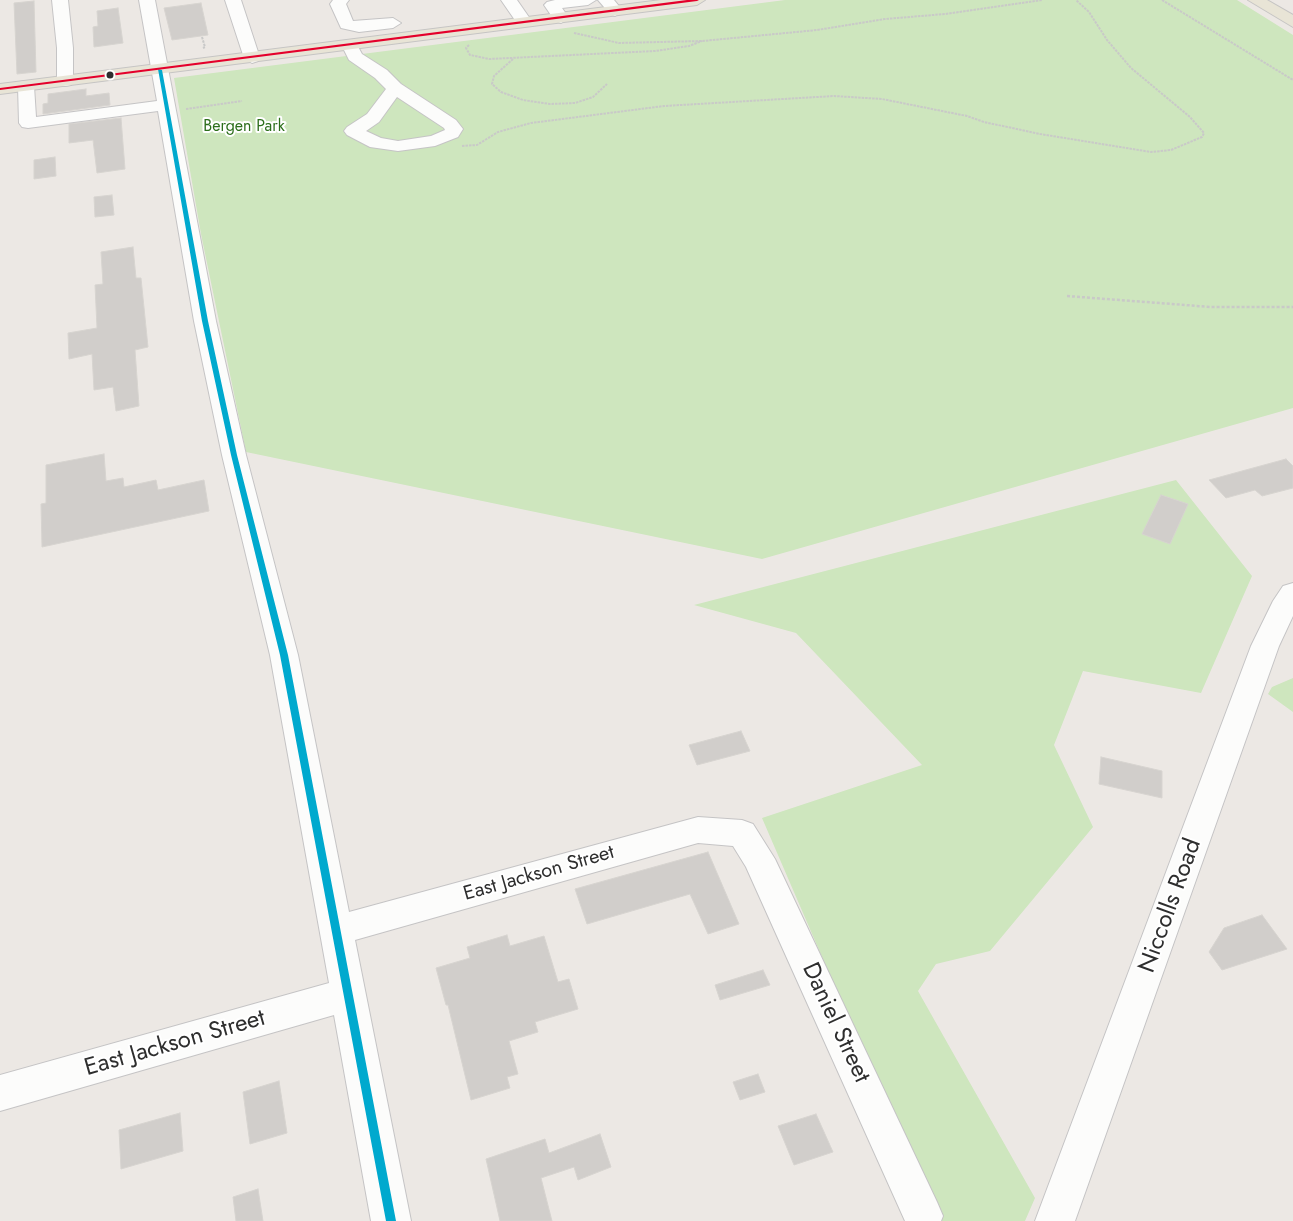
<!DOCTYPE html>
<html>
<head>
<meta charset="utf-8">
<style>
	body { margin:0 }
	canvas { display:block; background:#ece8e4 }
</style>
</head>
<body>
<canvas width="1293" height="1221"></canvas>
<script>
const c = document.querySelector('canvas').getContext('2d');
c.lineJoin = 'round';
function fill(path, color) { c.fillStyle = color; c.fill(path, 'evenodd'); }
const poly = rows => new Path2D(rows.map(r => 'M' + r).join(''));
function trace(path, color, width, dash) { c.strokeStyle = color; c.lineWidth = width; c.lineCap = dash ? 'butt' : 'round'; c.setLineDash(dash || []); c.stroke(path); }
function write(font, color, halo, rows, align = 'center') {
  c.font = font + ' Jost,sans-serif'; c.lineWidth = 4; c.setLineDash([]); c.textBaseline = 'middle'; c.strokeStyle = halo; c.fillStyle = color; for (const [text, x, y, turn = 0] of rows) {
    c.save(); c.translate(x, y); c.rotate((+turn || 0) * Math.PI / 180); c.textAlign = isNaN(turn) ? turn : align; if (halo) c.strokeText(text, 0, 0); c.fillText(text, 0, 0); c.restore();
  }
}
fill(poly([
	[785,0,1237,0,1293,35,1293,408,762,559,246,452,201,234,174,78],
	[1176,480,1252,576,1201,693,1083,671,1054,745,1093,827,990,951,936,964,918,991,1035,1198,1025,1221,936,1221,762,818,922,765,796,633,694,605],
	[1293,678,1293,712,1268,694,1272,687]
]), '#cee6be');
const building = poly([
	[34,1,36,72,17,74,14,3,34,1],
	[201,3,208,35,172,40,164,8,201,3],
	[118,8,123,43,94,47,93,27,98,26,97,11,118,8],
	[86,89,86,96,109,93,110,105,43,114,43,104,48,103,48,94,86,89],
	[121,118,125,169,97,173,93,140,69,143,69,124,121,118],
	[55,157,56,176,34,179,34,160,55,157],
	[112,195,114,215,95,217,94,197,112,195],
	[133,247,136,278,141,278,148,347,135,350,139,406,116,411,113,387,94,390,92,354,69,359,68,333,97,328,95,285,103,284,101,252,133,247],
	[104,454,106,481,123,478,124,487,156,480,158,490,204,480,209,511,42,547,41,504,46,503,46,465,104,454],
	[1286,459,1293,466,1293,488,1262,496,1255,490,1226,498,1209,480,1286,459],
	[1161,495,1188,504,1170,544,1142,534,1161,495],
	[741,731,750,751,697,765,689,745,741,731],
	[1101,757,1162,771,1162,798,1099,784,1101,757],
	[708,852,739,924,708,934,690,894,587,924,575,889,708,852],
	[1262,915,1287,949,1222,970,1209,952,1224,928,1262,915],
	[507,935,510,946,544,936,558,982,569,979,578,1009,535,1022,538,1032,509,1041,518,1074,507,1077,510,1088,471,1100,448,1005,446,1005,436,968,470,958,467,947,507,935],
	[763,970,770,985,720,1000,715,985,763,970],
	[758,1074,765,1092,740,1100,733,1082,758,1074],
	[279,1081,287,1133,250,1144,243,1092,279,1081],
	[180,1113,183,1151,121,1169,119,1130,180,1113],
	[816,1114,833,1152,794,1165,778,1126,816,1114],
	[600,1134,611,1167,578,1180,574,1167,541,1178,552,1221,500,1221,486,1159,545,1139,549,1153,600,1134],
	[258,1189,263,1221,236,1221,233,1197,258,1189]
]);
fill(building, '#d1cecb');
trace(building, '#d7d4d0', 1);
const minor = poly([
	[52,0,68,0,73,48,73,81,71,85,65,86,59,85,57,81,57,48,52,0],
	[139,0,155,0,216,321,246,455,298,655,349,912,698,817,742,820,753,824,775,859,937,1202,943,1216,941,1221,905,1221,746,867,733,846,698,843,355,940,411,1221,371,1221,334,1015,0,1111,0,1075,329,983,270,655,222,455,194,321,158,111,28,128,22,127,19,123,18,86,20,82,26,81,32,82,34,86,36,117,157,101,139,0],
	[225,0,241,0,260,58,258,61,252,63,244,58,225,0],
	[333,0,349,0,346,4,353,21,393,18,401,23,393,28,359,32,341,28,330,4,333,0],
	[501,0,517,0,533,23,531,26,519,26,501,0],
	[555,0,596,0,588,5,562,8,569,18,561,23,555,21,544,5,547,2,555,0],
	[598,0,614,0,623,11,615,16,610,14,598,0],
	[350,41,356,43,362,54,387,70,401,84,456,120,463,129,458,137,435,146,398,151,370,147,347,135,344,131,347,127,367,114,386,89,375,78,349,60,342,46,350,41],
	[397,97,444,128,445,130,431,136,398,141,381,138,366,131,379,122,397,97],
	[1293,583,1293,616,1279,646,1075,1221,1035,1221,1251,646,1273,601,1283,586,1293,583]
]);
const major = poly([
	[661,0,705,0,697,5,0,94,0,84,661,0],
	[1248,0,1267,0,1293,15,1293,27,1248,0]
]);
trace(minor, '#c5c4c5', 2);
trace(major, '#c6c5c4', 2);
trace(poly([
	[1162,0,1293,80],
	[574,33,619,43,702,41,817,30,885,19,945,14,1042,0],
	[202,37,205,47,203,48],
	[469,45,466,48,470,55,489,59,655,51,689,46,702,41],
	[513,59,494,76,492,84,501,92,523,100,550,104,575,103,593,97,607,84],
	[186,109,242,101],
	[462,146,477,145,498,132,531,123,664,106,834,96,882,99,967,116,984,122,1040,134,1151,152,1171,150,1202,137,1204,133,1190,117,1131,68,1107,40,1089,12,1076,0]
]), '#c9c9c8', 2, [2.5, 1]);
trace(poly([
	[1067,296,1211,307,1293,307]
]), '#c9c9c8', 2.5, [3, 2]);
fill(minor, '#fcfcfb');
fill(major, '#e8e4d6');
fill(poly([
	[158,69,162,70,208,321,237,455,288,655,396,1221,386,1221,280,655,231,455,202,321,158,69]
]), '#00a9ce');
fill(poly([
	[687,0,699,0,697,1,0,90,0,88,687,0]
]), '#e4002b');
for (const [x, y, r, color] of [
	[110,75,4.5,"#2e2e2e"]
]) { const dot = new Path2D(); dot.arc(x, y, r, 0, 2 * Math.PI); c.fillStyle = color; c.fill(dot); trace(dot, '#fff', 2); }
write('16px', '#2c6e1b', '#fff', [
	["Bergen Park",244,127]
]);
write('20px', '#2e2e2e', '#fff', [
	["East Jackson Street",539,874,-16]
]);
write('24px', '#2e2e2e', '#fff', [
	["Niccolls Road",1171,906,-70],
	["Daniel Street",835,1023,65],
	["East Jackson Street",175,1044,-16]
]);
</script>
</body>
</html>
